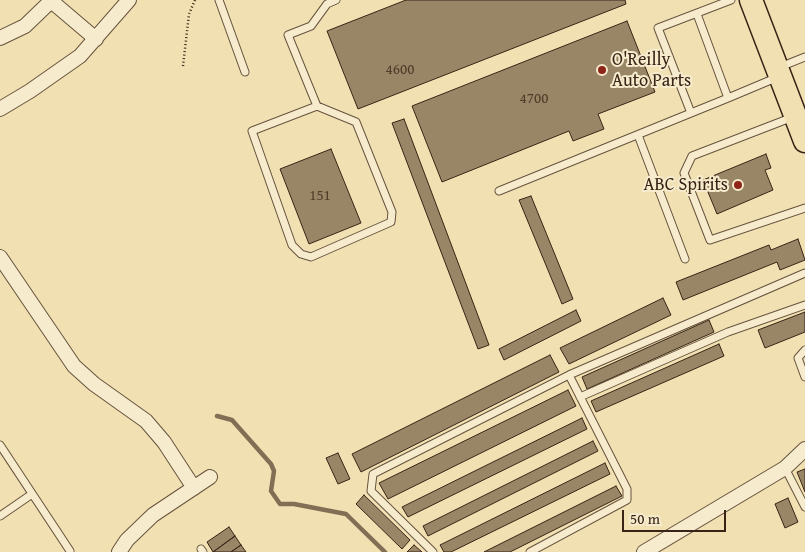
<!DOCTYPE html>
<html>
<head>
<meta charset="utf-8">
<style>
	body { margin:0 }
	#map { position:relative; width:805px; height:552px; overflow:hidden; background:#f1e1b2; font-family:"Gentium Book Plus",serif }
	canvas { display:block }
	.scale { position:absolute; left:622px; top:510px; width:104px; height:22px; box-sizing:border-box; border:2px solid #392316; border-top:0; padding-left:6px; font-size:15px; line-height:18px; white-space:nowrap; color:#392316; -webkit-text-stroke:4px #f6eccd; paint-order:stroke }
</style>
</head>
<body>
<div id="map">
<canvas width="805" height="552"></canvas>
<div class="scale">50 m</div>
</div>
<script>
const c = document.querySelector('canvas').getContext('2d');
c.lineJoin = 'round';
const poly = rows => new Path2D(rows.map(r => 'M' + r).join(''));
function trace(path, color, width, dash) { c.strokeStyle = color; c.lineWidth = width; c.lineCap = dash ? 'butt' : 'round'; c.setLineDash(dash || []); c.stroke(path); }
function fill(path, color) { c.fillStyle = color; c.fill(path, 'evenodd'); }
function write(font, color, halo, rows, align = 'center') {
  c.font = font + ' "Gentium Book Plus",serif'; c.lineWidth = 4; c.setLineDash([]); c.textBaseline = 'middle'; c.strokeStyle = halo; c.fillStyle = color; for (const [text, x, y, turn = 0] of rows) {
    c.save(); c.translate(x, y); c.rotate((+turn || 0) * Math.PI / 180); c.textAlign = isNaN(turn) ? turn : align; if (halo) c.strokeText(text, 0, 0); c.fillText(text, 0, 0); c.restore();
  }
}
trace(poly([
	[217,416,232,420,271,464,274,471,271,491,280,504,294,504,346,514,385,552]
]), '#826e54', 4.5);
const building = poly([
	[406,0,625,0,626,4,358,109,327,31,406,0],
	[627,21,655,92,598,114,604,129,573,141,569,131,442,182,412,106,627,21],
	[404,119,489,345,478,349,392,123,404,119],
	[331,149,361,223,309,244,280,169,331,149],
	[766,154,771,168,765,170,773,190,717,214,703,180,766,154],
	[531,196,573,299,562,304,519,200,531,196],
	[798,239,805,260,780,270,777,262,683,300,676,282,769,245,771,250,798,239],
	[663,298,671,315,569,364,560,348,663,298],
	[576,310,581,321,504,360,499,349,576,310],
	[805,312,805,332,765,348,758,330,805,312],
	[709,320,714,332,587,389,582,377,709,320],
	[719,344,724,356,596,412,591,401,719,344],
	[550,355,559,372,361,472,352,454,550,355],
	[568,390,576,406,388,499,379,483,568,390],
	[582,418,587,429,408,517,402,507,582,418],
	[593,441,598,451,428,536,423,526,593,441],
	[338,453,350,479,338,484,326,458,338,453],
	[605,463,610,474,451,552,444,552,440,545,605,463],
	[805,469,805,492,797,472,805,469],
	[616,486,622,496,510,552,484,552,616,486],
	[364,495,410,540,402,549,356,504,364,495],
	[788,498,798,522,785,528,775,504,788,498],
	[229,527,235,536,213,552,207,542,229,527],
	[235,536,241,545,231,552,213,552,235,536],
	[241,545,246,552,231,552,241,545],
	[414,545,422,552,407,552,414,545]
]);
fill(building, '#998667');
trace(building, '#392316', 1);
const service = poly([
	[219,0,245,72],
	[697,14,728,98,778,77],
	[780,67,805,57],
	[317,106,252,131,292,245,301,254,311,257,391,222,392,212,356,122,317,106,288,35,311,26,327,4,336,0],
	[691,113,728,98],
	[793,117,692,156,684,173,710,240,805,208],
	[638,135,685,259],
	[499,191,691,113,658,28,731,0],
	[805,350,798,358,805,377],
	[580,397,728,332,805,305],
	[0,445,70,551],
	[785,468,805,507],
	[0,516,32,494],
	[201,549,203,552],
	[433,552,371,491,373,474,569,375,805,273],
	[530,552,627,500,627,489,569,375]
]);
const minor = poly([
	[50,0,96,39],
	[0,38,25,26,52,0],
	[0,109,30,91,80,56,129,0],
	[0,257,74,366,94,384,146,421,164,442,194,488],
	[119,552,127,540,153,515,210,477],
	[644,552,785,468,805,449]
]);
const primary = poly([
	[751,0,805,141]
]);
trace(service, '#67523d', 9);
trace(minor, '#67523d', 16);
trace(primary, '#392316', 25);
trace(poly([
	[183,66,189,14,195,0]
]), '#392316', 2.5, [1, 2.5]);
trace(service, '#f6eccd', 7);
trace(minor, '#f6eccd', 14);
trace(primary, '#f1e1b2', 22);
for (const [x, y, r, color] of [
	[602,70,5,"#8f2418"],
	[738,185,5,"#8f2418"]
]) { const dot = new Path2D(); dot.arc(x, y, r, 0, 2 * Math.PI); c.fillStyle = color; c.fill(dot); trace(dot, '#f6eccd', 2); }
write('15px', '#513c2a', null, [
	["4600",400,70],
	["4700",534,99],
	["151",320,196]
]);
write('18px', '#392316', '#f6eccd', [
	["O'Reilly",612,60],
	["Auto Parts",612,81],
	["ABC Spirits",728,185,"right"]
], 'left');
</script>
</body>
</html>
